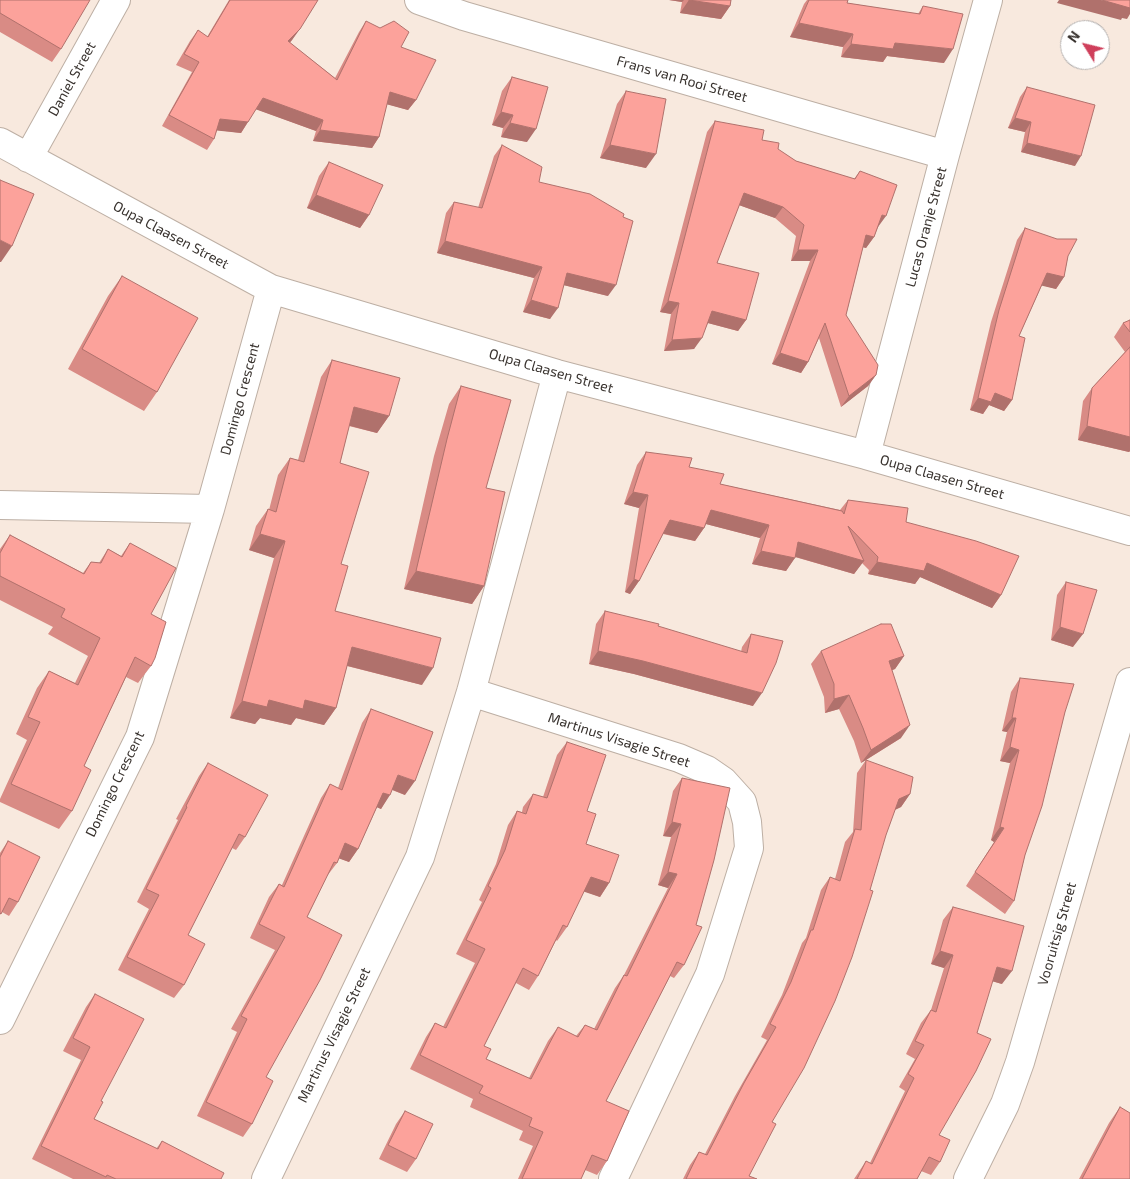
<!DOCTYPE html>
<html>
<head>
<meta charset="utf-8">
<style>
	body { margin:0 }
	#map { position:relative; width:1130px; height:1179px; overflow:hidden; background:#f8e9de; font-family:"Exo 2",sans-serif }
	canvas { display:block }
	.north { position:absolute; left:1060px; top:20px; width:50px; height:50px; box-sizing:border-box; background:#fff; border:1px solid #b0adac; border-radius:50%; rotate:306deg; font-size:14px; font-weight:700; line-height:20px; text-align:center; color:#39332f }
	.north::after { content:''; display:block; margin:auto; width:18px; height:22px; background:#cf3f5b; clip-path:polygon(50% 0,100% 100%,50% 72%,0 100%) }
</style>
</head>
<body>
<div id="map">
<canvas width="1130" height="1179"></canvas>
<div class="north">N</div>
</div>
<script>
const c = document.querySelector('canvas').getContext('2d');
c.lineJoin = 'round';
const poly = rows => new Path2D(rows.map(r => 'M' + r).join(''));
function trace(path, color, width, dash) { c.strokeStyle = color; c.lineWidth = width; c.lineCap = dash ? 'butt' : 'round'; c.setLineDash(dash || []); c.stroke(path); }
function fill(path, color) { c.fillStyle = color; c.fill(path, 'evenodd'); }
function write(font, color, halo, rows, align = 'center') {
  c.font = font + ' "Exo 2",sans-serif'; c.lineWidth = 4; c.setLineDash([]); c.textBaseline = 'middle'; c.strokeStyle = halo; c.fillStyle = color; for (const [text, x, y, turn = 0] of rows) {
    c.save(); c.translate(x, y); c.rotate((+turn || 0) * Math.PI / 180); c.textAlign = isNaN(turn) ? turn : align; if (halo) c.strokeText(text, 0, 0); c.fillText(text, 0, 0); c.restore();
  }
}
const minor = poly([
	[419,0,464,16,945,155],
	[0,142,271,289,557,374,866,455,1130,531],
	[28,158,116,0],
	[866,455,945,155,988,0],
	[0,505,210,509],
	[471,692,679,758,707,770,723,781,742,802,747,822,749,848,710,974,613,1179],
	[0,1020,140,737,210,509,271,289],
	[266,1179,420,857,471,692,557,374],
	[968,1179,1005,1104,1020,1062,1130,682]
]);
trace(minor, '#bdafa4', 30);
trace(minor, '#fff', 28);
fill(poly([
	[0,0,61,49,52,62,0,32],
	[229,0,318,0,292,40,290,43,335,78,359,32,366,21,401,47,416,100,408,110,387,104,379,137,372,148,313,141,316,131,256,109,241,133,217,130,214,139,207,150,162,126,192,72,176,65,190,41,198,30,207,37],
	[669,0,731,0,730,6,721,19,680,13,682,2],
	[807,0,848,0,847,3,918,14,923,6,944,63,887,56,883,62,841,57,843,47,790,37,804,4],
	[512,77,527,142,501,137,503,128,492,125,502,91],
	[1027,87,1075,166,1021,152,1025,132,1008,128,1020,97],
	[626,91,646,168,600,158,617,104],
	[715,121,762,140,796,161,854,179,860,171,878,227,874,237,866,248,863,247,846,315,876,375,868,386,841,407,819,338,808,362,801,373,772,364,810,261,791,261,796,236,775,218,739,205,717,263,746,320,738,331,708,323,694,349,664,351,671,314,660,312,707,132],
	[502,145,539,182,608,296,564,285,550,319,523,312,534,278,437,253,446,213,454,202,478,208,494,156],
	[329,162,369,215,360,228,307,208,319,176],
	[1025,228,1068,256,1064,277,1056,289,1042,285,1019,336,1012,400,1004,411,989,405,983,414,970,410,991,322,1017,240],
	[122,276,157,392,144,411,68,369,108,296],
	[1130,320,1130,451,1129,452,1078,440,1083,401,1092,388,1125,352,1114,337,1123,323],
	[332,360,389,416,377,433,349,426,340,463,341,564,335,611,422,685,347,666,336,708,324,725,296,718,291,725,260,718,255,724,230,718,274,558,249,550,256,526,268,509,269,510,278,475,290,458,298,460,321,377],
	[461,386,486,488,484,586,472,604,404,589,434,456,449,404],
	[646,452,689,467,720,484,840,510,848,500,906,522,1001,595,992,608,920,577,915,584,868,574,869,570,862,563,854,574,795,557,786,571,752,564,760,538,706,524,704,528,695,541,663,534,639,581,630,594,625,592,639,508,624,504,637,465],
	[10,535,83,573,91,562,99,563,108,549,121,556,130,543,151,614,151,666,138,683,126,677,84,766,72,811,59,829,0,802,0,799,27,740,16,734,37,688,49,671,75,683,88,656,48,634,53,627,0,600,0,549],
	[1066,582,1073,647,1051,640,1057,595],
	[605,611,741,652,742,647,751,634,753,706,634,674,589,664,596,624],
	[821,651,904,656,895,669,892,670,901,738,866,760,910,794,901,807,895,810,772,1122,749,1176,757,1179,683,1179,690,1165,699,1152,705,1154,735,1096,767,1040,761,1037,782,995,802,943,806,938,821,890,830,877,835,879,845,842,853,832,857,773,866,760,861,763,854,741,839,709,825,713,824,697,811,664],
	[1020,678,1065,712,1025,855,1014,901,1005,914,966,886,994,842,991,840,1010,763,1000,761,1007,732,1002,731,1011,692],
	[371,709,405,795,392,790,381,809,377,807,358,849,349,862,339,858,337,863,327,876,307,917,266,1077,252,1124,243,1137,197,1116,237,1032,231,1029,275,950,250,938,269,897,279,884,282,885,321,798,330,784,338,788,362,723],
	[567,742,587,811,586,844,609,883,600,897,584,891,567,927,557,941,556,940,538,976,529,990,516,983,484,1046,486,1059,529,1078,548,1041,558,1027,576,1036,585,1025,594,1029,615,988,624,975,668,888,658,885,671,837,663,836,673,791,682,778,684,965,674,978,670,976,606,1101,607,1161,597,1175,585,1170,581,1179,518,1179,533,1146,519,1140,523,1131,470,1107,473,1099,410,1069,426,1037,435,1023,443,1027,475,963,456,954,482,902,479,900,496,864,508,825,517,811,522,812,523,807,533,794,543,797,557,755],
	[208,763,245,837,236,850,232,848,188,935,184,985,174,998,118,970,149,909,137,902,178,820,176,819,199,776],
	[8,841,18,902,9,916,2,912,0,915,0,853],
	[953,907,1002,984,992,981,939,1135,940,1162,931,1175,921,1171,917,1179,854,1179,866,1161,870,1163,905,1091,899,1087,915,1059,906,1054,921,1023,931,1010,944,968,931,964,943,920],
	[95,994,101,1101,94,1119,156,1149,162,1141,221,1179,73,1179,32,1159,81,1060,63,1051,86,1007],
	[1120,1107,1130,1179,1079,1179,1109,1123],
	[405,1111,416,1159,407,1172,379,1159,396,1124]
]), '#d98b85');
fill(poly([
	[669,0,684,0,682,2],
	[689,0,730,6,721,19,680,13],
	[1059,0,1101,0,1130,6,1130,14,1127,19,1122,18,1121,20,1057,3],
	[799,23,853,34,843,47,790,37],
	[300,29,292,40,280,52,288,41],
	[895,43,953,49,944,63,887,56,883,62,841,57,851,44],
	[390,92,416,100,408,110,382,103],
	[263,98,323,120,316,131,255,109],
	[501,112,513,115,503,128,492,125],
	[1015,118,1031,122,1025,132,1008,128],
	[220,119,248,122,241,133,212,130],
	[510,123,536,129,527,142,501,137],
	[320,130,379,137,372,148,313,141],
	[1027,143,1081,156,1075,166,1021,152],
	[610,145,656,154,646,168,600,158],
	[744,193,783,207,775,218,736,204],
	[316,195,369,215,360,228,307,208],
	[882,215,886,216,878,227,874,226],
	[866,235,874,237,866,248,858,246],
	[0,240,12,246,1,262,0,262],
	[445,241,542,267,534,278,437,253],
	[798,250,818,250,810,261,791,261],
	[567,273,616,285,608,296,559,284],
	[1047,273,1064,277,1056,289,1039,285],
	[531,300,558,308,550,319,523,312],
	[668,301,679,303,671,314,660,312],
	[712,311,746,320,738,331,704,322],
	[702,338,694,349,664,351,672,340],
	[780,353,808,362,801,373,772,364],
	[876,375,868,386,841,407,849,396],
	[995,393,1012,400,1004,411,989,405,983,414,970,410,978,398],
	[354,407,389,416,377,433,343,424],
	[1087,426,1130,437,1130,451,1129,452,1078,440],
	[633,492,648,495,639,508,624,504],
	[711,510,769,525,760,538,702,523],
	[670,520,704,528,695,541,661,533],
	[260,534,285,541,274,558,249,550],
	[798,542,864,561,854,574,789,555],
	[761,551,795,558,786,571,752,564],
	[877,562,927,563,1001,595,992,608,920,577,915,584,868,574],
	[416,571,484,586,472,604,404,589],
	[634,579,639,581,630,594,625,592],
	[1060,627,1083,634,1073,647,1051,640],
	[352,647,433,668,422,685,340,664],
	[598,651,643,661,762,693,753,706,634,674,589,664],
	[904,656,895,669,880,675,889,661],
	[849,695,839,709,825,713,834,699],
	[305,700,336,708,324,725,296,718,291,725,260,718,255,724,230,718,242,701],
	[1012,718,1016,718,1007,732,1002,731],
	[910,725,901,738,861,763,871,750],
	[1010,747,1019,750,1010,763,1000,761],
	[398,775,415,781,405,795,388,788],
	[383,793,390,795,381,809,374,806],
	[910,794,901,807,890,812,899,799],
	[672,822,681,824,671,837,663,836],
	[1000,827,1004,828,994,842,991,840],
	[345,843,358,849,349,862,335,857],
	[668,872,677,874,668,888,658,885],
	[591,877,609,883,600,897,582,891],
	[940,951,953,955,944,968,931,964],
	[997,967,1012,971,1002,984,988,980]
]), '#b0716c');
const building = poly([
	[0,0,90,0,61,49,0,13,0,0],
	[230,0,318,0,300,29,288,41,337,80,366,21,380,28,394,21,409,32,401,47,436,60,416,100,390,92,379,137,320,130,323,120,263,98,248,122,220,119,214,139,169,115,199,62,184,54,198,30,208,37,230,0],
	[689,0,731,0,730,6,689,0],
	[809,0,848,0,847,3,920,14,923,6,963,14,953,49,895,43,893,49,851,44,853,34,799,23,809,0],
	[1102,0,1130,0,1130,8,1102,0],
	[512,77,548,87,536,129,510,123,513,115,501,112,512,77],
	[1027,87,1095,105,1081,156,1027,143,1031,122,1015,118,1027,87],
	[626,91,666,99,656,154,610,145,626,91],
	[715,121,764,130,762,140,779,143,778,149,796,161,855,179,860,171,897,185,886,216,882,215,874,237,866,235,846,315,878,365,876,375,849,396,825,323,808,362,780,353,818,250,798,250,804,225,783,207,744,193,717,263,759,273,746,320,712,311,702,338,672,340,679,303,668,301,715,121],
	[502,145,542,167,539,182,590,194,624,214,623,217,633,221,616,285,567,273,558,308,531,300,542,267,445,241,454,202,482,208,502,145],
	[329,162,383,185,369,215,316,195,329,162],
	[0,180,34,194,12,246,0,240,0,180],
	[1025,228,1057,239,1077,239,1068,256,1064,277,1047,273,1019,336,1025,338,1012,400,995,393,991,402,978,398,999,310,1025,228],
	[122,276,198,318,157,392,82,349,122,276],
	[1130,320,1130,332,1123,323,1130,320],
	[1130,347,1130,437,1087,426,1092,388,1130,347],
	[332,360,400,378,389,416,354,407,340,463,369,472,341,564,348,566,335,611,441,638,433,668,352,647,336,708,305,700,303,709,269,700,267,707,242,701,285,541,260,534,268,509,276,512,290,458,304,462,332,360],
	[461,386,511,400,486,488,505,492,484,586,416,571,447,439,461,386],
	[646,452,692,458,689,467,724,474,720,484,842,511,844,514,848,500,908,508,906,522,976,541,1019,556,1001,595,927,563,924,571,877,562,878,557,848,526,864,561,798,542,795,558,761,551,769,525,711,510,704,528,670,520,639,581,634,579,648,495,633,492,646,452],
	[10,535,84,574,91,562,101,563,108,549,122,557,130,543,176,568,151,614,166,622,155,658,151,666,135,657,84,766,91,770,72,811,11,784,40,722,28,717,49,671,78,685,100,638,61,617,65,609,0,576,0,553,10,535],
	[1066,582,1097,590,1083,634,1060,627,1066,582],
	[605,611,659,624,658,626,747,653,751,634,783,641,776,663,762,693,643,661,598,651,605,611],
	[881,624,891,624,904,656,889,661,910,725,871,750,863,728,849,695,834,699,834,684,821,651,881,624],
	[1020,678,1074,684,1065,712,1042,806,1025,855,1014,901,975,872,1004,828,1000,827,1019,750,1010,747,1016,718,1012,718,1020,678],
	[371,709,433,732,415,781,398,775,390,795,383,793,358,849,345,843,337,863,334,862,307,917,342,935,320,980,266,1077,273,1081,252,1124,206,1102,247,1019,241,1016,285,937,259,924,279,884,284,887,330,784,342,790,371,709],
	[567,742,606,755,587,811,596,814,586,844,619,855,609,883,591,877,567,927,563,925,538,976,523,968,484,1046,491,1049,486,1059,531,1079,558,1027,578,1037,585,1025,597,1030,624,975,627,976,677,874,668,872,681,824,672,822,682,778,730,788,714,860,696,925,702,927,684,965,677,962,606,1101,629,1111,607,1161,592,1155,581,1179,522,1179,543,1132,529,1126,532,1118,479,1093,483,1086,420,1055,435,1023,446,1028,485,949,466,940,491,888,488,886,505,850,517,811,526,814,533,794,547,798,567,742],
	[866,760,913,777,910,794,899,799,886,835,870,890,873,891,852,957,835,1001,804,1068,772,1122,776,1124,749,1176,757,1179,686,1179,699,1152,707,1155,744,1083,776,1027,770,1024,791,982,811,930,813,930,830,877,840,881,855,829,861,830,866,760],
	[208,763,268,795,245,837,239,834,188,935,205,944,184,985,127,957,159,895,146,889,187,807,186,806,208,763],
	[8,841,40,857,18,902,9,898,1,914,0,913,0,857,8,841],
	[953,907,1024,926,1012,971,997,967,977,1033,991,1039,976,1071,939,1135,950,1140,940,1162,929,1157,917,1179,857,1179,866,1161,872,1164,914,1078,908,1074,924,1045,915,1041,931,1010,936,1012,953,955,940,951,953,907],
	[95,994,144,1019,101,1101,103,1102,94,1119,158,1149,162,1141,224,1173,221,1179,116,1179,107,1175,106,1177,41,1146,90,1047,73,1038,95,994],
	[1120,1107,1130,1113,1130,1179,1082,1179,1120,1107],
	[405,1111,433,1124,416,1159,388,1145,405,1111]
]);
fill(building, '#fca29b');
trace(building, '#b0716c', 1);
write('14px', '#39332f', '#fff', [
	["Daniel Street",72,79,-61],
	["Frans van Rooi Street",682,79,16],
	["Lucas Oranje Street",926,227,-75],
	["Oupa Claasen Street",171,235,28],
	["Oupa Claasen Street",551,371,16],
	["Domingo Crescent",240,399,-75],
	["Oupa Claasen Street",942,477,16],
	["Martinus Visagie Street",619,740,18],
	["Domingo Crescent",115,784,-64],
	["Vooruitsig Street",1057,934,-74],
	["Martinus Visagie Street",334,1035,-64]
]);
</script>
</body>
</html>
